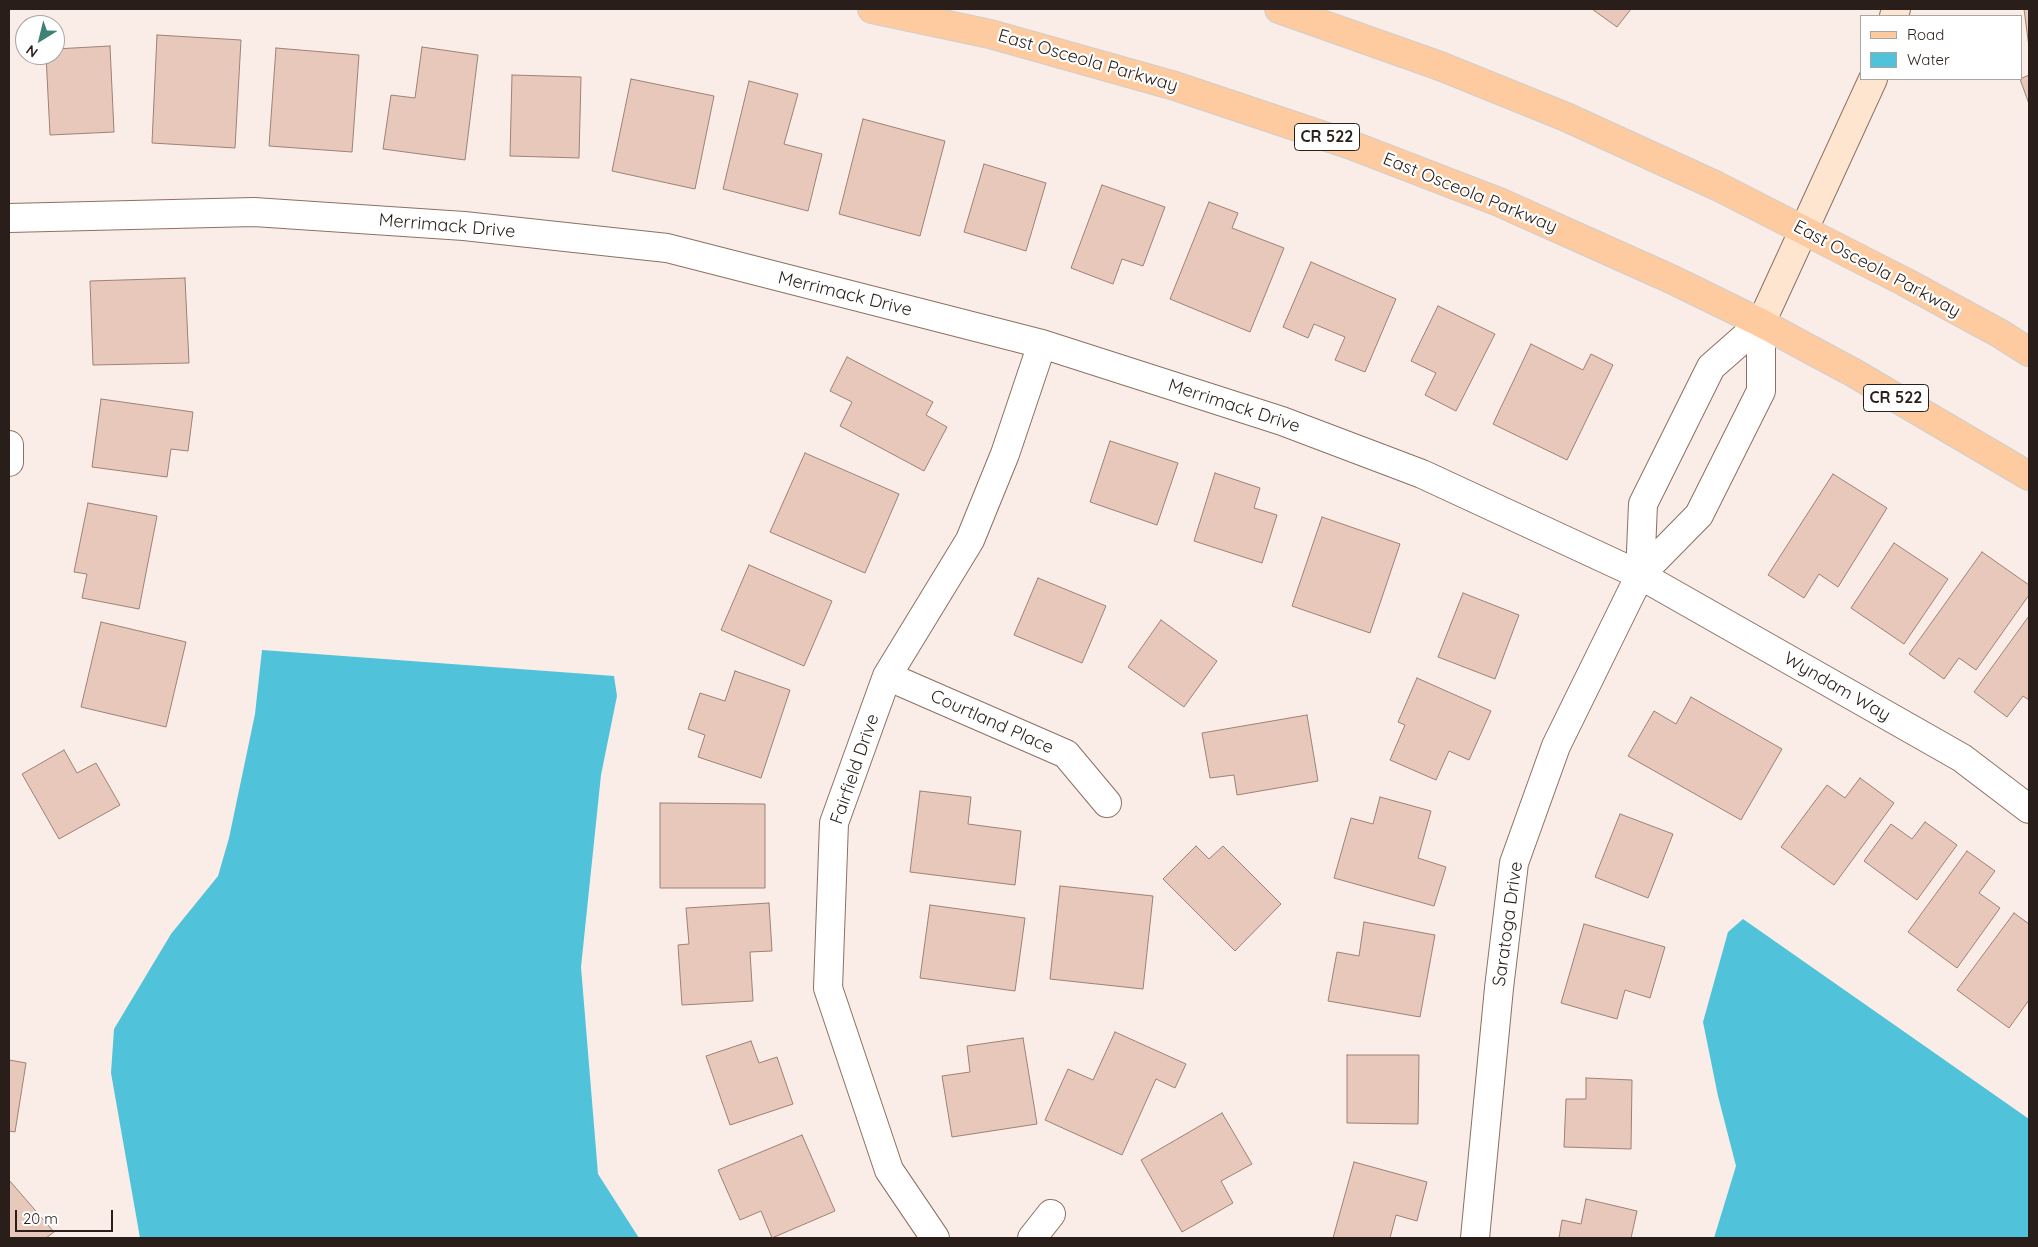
<!DOCTYPE html>
<html>
<head>
<meta charset="utf-8">
<style>
	body { margin:0 }
	#map { position:relative; width:2038px; height:1247px; overflow:hidden; background:#faede8; font-family:Quicksand,sans-serif }
	canvas { display:block }
	.frame { position:absolute; inset:0; border:10px solid #291e19; pointer-events:none }
	.legend { position:absolute; left:1860px; top:15px; width:162px; height:65px; box-sizing:border-box; background:#fff; border:1px solid #a9a5a3; margin:0; padding:6px 9px; list-style:none; font-size:15px; color:#291e19 }
	.legend li { display:flex; align-items:center; gap:10px; height:25px }
	.legend b { width:25px; border:1px solid #a9a5a3 }
	.north { position:absolute; left:15px; top:15px; width:50px; height:50px; box-sizing:border-box; background:#fff; border:1px solid #a9a5a3; border-radius:50%; rotate:216deg; font-size:14px; font-weight:700; line-height:20px; text-align:center; color:#291e19 }
	.north::after { content:''; display:block; margin:auto; width:18px; height:22px; background:#3e8275; clip-path:polygon(50% 0,100% 100%,50% 72%,0 100%) }
	.scale { position:absolute; left:15px; top:1210px; width:98px; height:22px; box-sizing:border-box; border:2px solid #291e19; border-top:0; padding-left:6px; font-size:15px; line-height:18px; white-space:nowrap; color:#291e19; -webkit-text-stroke:4px #fff; paint-order:stroke }
</style>
</head>
<body>
<div id="map">
<canvas width="2038" height="1247"></canvas>
<div class="frame"></div>
<ul class="legend">
<li><b style="height:6px;background:#fdcb9f"></b>Road</li>
<li><b style="height:14px;background:#50c3da"></b>Water</li>
</ul>
<div class="north">N</div>
<div class="scale">20 m</div>
</div>
<script>
const c = document.querySelector('canvas').getContext('2d');
c.lineJoin = 'round';
function fill(path, color) { c.fillStyle = color; c.fill(path, 'evenodd'); }
const poly = rows => new Path2D(rows.map(r => 'M' + r).join(''));
function trace(path, color, width, dash) { c.strokeStyle = color; c.lineWidth = width; c.lineCap = dash ? 'butt' : 'round'; c.setLineDash(dash || []); c.stroke(path); }
function write(font, color, halo, rows, align = 'center') {
  c.font = font + ' Quicksand,sans-serif'; c.lineWidth = 4.5; c.setLineDash([]); c.textBaseline = 'middle'; c.strokeStyle = halo; c.fillStyle = color; for (const [text, x, y, turn = 0] of rows) {
    c.save(); c.translate(x, y); c.rotate((+turn || 0) * Math.PI / 180); c.textAlign = isNaN(turn) ? turn : align; if (halo) c.strokeText(text, 0, 0); c.fillText(text, 0, 0); c.restore();
  }
}
fill(poly([
	[262,650,614,676,617,696,601,775,581,967,598,1174,639,1238,140,1238,111,1073,114,1029,171,934,218,876,229,838,255,714],
	[1743,919,2029,1119,2029,1238,1714,1238,1736,1166,1718,1096,1703,1022,1728,932]
]), '#50c3da');
const building = poly([
	[1592,9,1631,9,1617,27,1592,9],
	[2024,9,2029,9,2029,47,2024,9],
	[157,35,241,40,235,148,152,143,157,35],
	[110,46,114,132,50,135,46,55,55,55,55,49,110,46],
	[422,47,478,55,465,160,383,149,391,95,415,98,422,47],
	[276,48,359,55,352,152,269,146,276,48],
	[512,75,581,77,579,158,510,156,512,75],
	[2029,75,2029,104,2020,79,2029,75],
	[631,79,714,96,695,189,612,171,631,79],
	[749,81,798,94,784,144,822,154,808,211,723,189,749,81],
	[863,119,945,141,920,236,839,214,863,119],
	[984,164,1046,183,1026,251,964,232,984,164],
	[1102,185,1165,207,1143,266,1122,259,1113,284,1071,268,1102,185],
	[1209,202,1238,213,1232,228,1284,248,1250,332,1170,299,1209,202],
	[1311,262,1396,299,1365,372,1335,360,1345,337,1314,324,1308,338,1283,327,1311,262],
	[185,278,189,363,93,365,90,281,185,278],
	[1438,306,1495,334,1456,411,1425,395,1436,373,1411,361,1438,306],
	[1531,344,1583,370,1591,354,1613,365,1567,460,1493,424,1531,344],
	[847,357,933,402,926,415,947,427,924,471,840,426,852,402,830,391,847,357],
	[101,399,193,412,188,451,171,449,167,477,92,467,101,399],
	[1110,441,1178,463,1157,525,1090,502,1110,441],
	[805,453,899,494,865,573,770,532,805,453],
	[1215,473,1260,488,1254,508,1277,515,1262,563,1194,541,1215,473],
	[1833,474,1887,508,1838,587,1819,574,1804,598,1768,575,1833,474],
	[88,503,157,516,139,609,82,598,87,574,74,572,88,503],
	[1322,517,1400,544,1370,633,1292,606,1322,517],
	[1894,543,1948,579,1904,644,1851,608,1894,543],
	[1982,552,2029,585,2029,595,1976,670,1959,658,1944,679,1909,654,1982,552],
	[749,565,832,601,804,666,721,630,749,565],
	[1038,578,1106,606,1082,663,1014,635,1038,578],
	[1463,593,1519,615,1495,679,1438,657,1463,593],
	[2029,616,2029,700,2023,696,2007,717,1974,692,2029,616],
	[1161,620,1217,661,1184,707,1128,667,1161,620],
	[101,622,186,642,166,727,81,707,101,622],
	[735,671,790,690,761,778,698,757,705,735,688,729,700,693,725,701,735,671],
	[1417,678,1491,711,1469,760,1449,751,1436,780,1390,760,1405,725,1398,722,1417,678],
	[1691,697,1782,749,1741,820,1628,756,1654,711,1676,724,1691,697],
	[1307,715,1318,781,1237,795,1234,775,1210,778,1202,733,1307,715],
	[64,750,77,773,96,763,120,805,59,839,22,774,64,750],
	[1860,778,1894,803,1834,885,1781,847,1827,785,1845,798,1860,778],
	[920,791,971,797,968,824,1021,831,1015,885,910,872,920,791],
	[1380,797,1431,811,1418,858,1446,867,1434,906,1334,878,1351,818,1373,824,1380,797],
	[660,803,765,804,765,888,660,888,660,803],
	[1620,814,1673,834,1648,898,1595,877,1620,814],
	[1925,822,1957,845,1917,900,1864,861,1891,824,1912,839,1925,822],
	[1196,846,1209,859,1223,846,1281,904,1235,951,1163,879,1196,846],
	[1967,851,1995,871,1979,893,2000,908,1957,968,1908,932,1967,851],
	[1060,886,1153,896,1143,989,1050,979,1060,886],
	[769,903,772,951,750,952,753,1001,682,1005,678,945,689,944,686,908,769,903],
	[930,905,1025,918,1015,991,920,978,930,905],
	[2014,913,2029,924,2029,1000,2009,1028,1957,990,2014,913],
	[1364,922,1435,935,1420,1017,1328,1001,1337,952,1359,956,1364,922],
	[1584,924,1665,947,1650,998,1625,990,1617,1019,1561,1003,1584,924],
	[1115,1032,1186,1064,1175,1088,1156,1079,1122,1155,1045,1120,1068,1069,1093,1080,1115,1032],
	[1023,1038,1037,1124,952,1137,942,1076,970,1072,967,1046,1023,1038],
	[751,1041,759,1063,777,1057,793,1104,730,1125,706,1056,751,1041],
	[1347,1055,1419,1055,1418,1124,1347,1123,1347,1055],
	[9,1060,26,1063,15,1132,9,1131,9,1060],
	[1586,1078,1632,1080,1631,1149,1564,1147,1566,1099,1586,1099,1586,1078],
	[1222,1113,1252,1164,1221,1181,1233,1203,1182,1232,1141,1160,1222,1113],
	[802,1135,835,1211,772,1238,761,1211,740,1220,718,1170,802,1135],
	[1354,1162,1427,1182,1417,1221,1396,1215,1390,1238,1333,1238,1354,1162],
	[9,1180,54,1232,46,1238,9,1238,9,1180],
	[1586,1199,1637,1211,1631,1238,1559,1238,1562,1220,1581,1224,1586,1199]
]);
fill(building, '#e7c8ba');
trace(building, '#9e8174', 1);
const street = poly([
	[9,218,254,212,464,226,667,248,1042,344,1282,421,1422,474,1640,575,1962,758,2029,809],
	[9,445,9,462],
	[1640,575,1643,504,1711,367,1761,323],
	[887,676,1066,754,1107,803],
	[935,1238,889,1170,828,988,834,823,887,676,970,540,1005,454,1042,344],
	[1032,1238,1051,1214],
	[1475,1238,1499,988,1514,863,1556,746,1640,575,1699,515,1761,391,1761,323]
]);
const secondary = poly([
	[1894,16,1896,9],
	[1761,323,1873,79]
]);
const primary = poly([
	[872,9,990,34,1175,86,1351,145,1499,202,1671,279,1761,323,1854,373,2029,476],
	[1279,9,1440,66,1566,117,1717,186,1905,282,1999,333,2029,352]
]);
trace(street, '#8c7063', 30);
trace(secondary, '#8c7063', 30);
trace(primary, '#d0cecc', 30);
trace(street, '#fff', 28);
trace(secondary, '#fee5cf', 28);
trace(primary, '#fdcb9f', 28);
for (const [x, y, w] of [
	[1327,137,65],
	[1896,398,65]
]) { const box = new Path2D(); box.roundRect(x - w / 2, y - 13.5, w, 27, 4); c.fillStyle = '#fff'; c.fill(box); trace(box, '#291e19', 1); }
write('bold 16px', '#291e19', null, [
	["CR 522",1327,137],
	["CR 522",1896,398]
]);
write('18px', '#291e19', '#fff', [
	["East Osceola Parkway",1088,61,16],
	["East Osceola Parkway",1470,193,22],
	["Merrimack Drive",447,226,5],
	["East Osceola Parkway",1877,269,28],
	["Merrimack Drive",845,294,14],
	["Merrimack Drive",1234,406,18],
	["Wyndam Way",1837,687,30],
	["Courtland Place",992,722,24],
	["Fairfield Drive",855,769,-71],
	["Saratoga Drive",1508,924,-82]
]);
</script>
</body>
</html>
